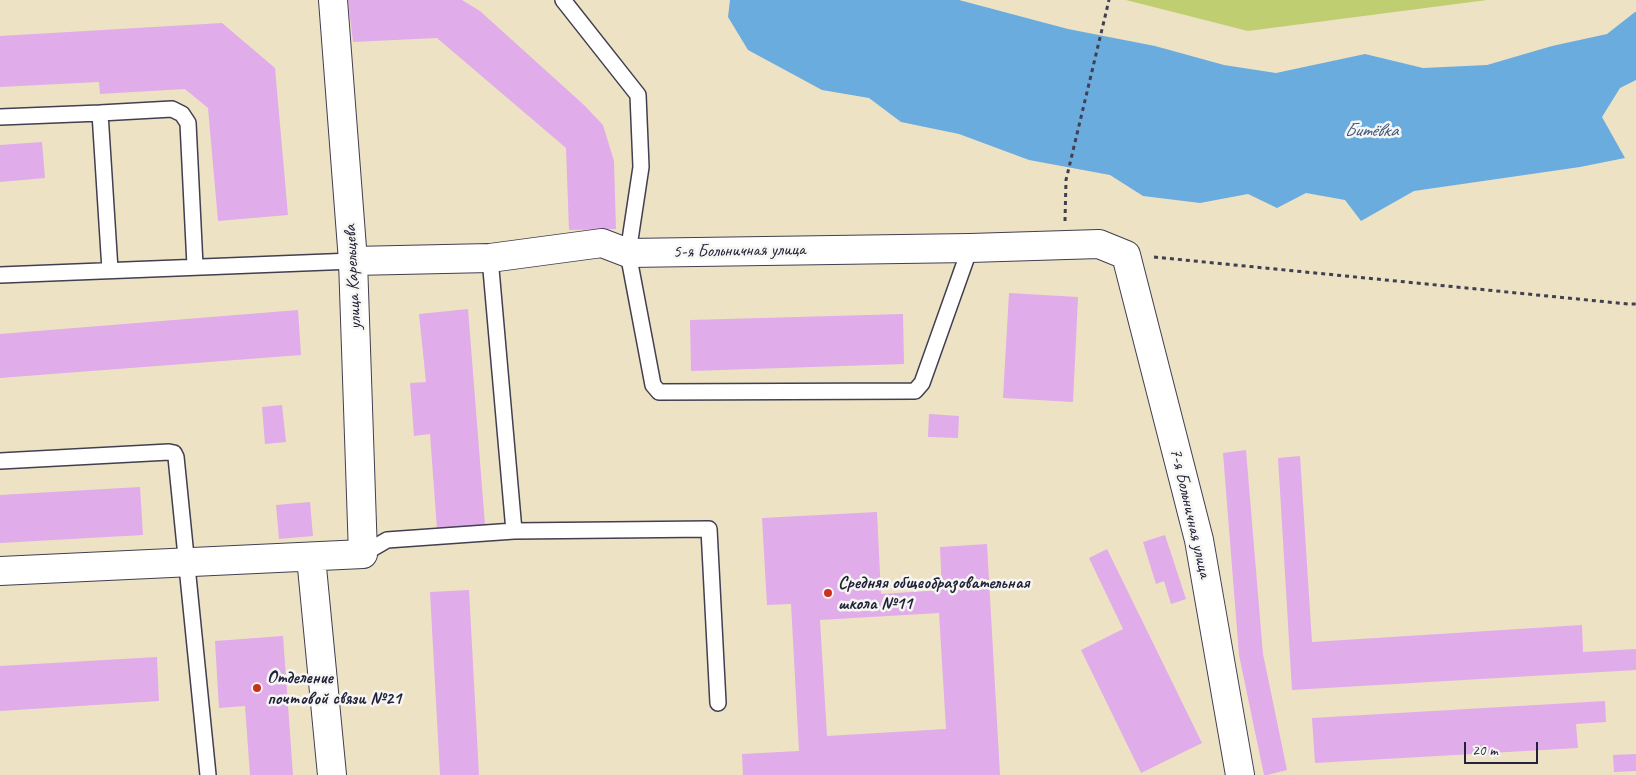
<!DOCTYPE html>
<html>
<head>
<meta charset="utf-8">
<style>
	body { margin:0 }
	#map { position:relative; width:1636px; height:775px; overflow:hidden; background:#eee2c5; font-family:Caveat,sans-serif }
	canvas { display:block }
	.scale { position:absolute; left:1464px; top:742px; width:74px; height:22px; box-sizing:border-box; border:2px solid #22223b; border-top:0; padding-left:6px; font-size:15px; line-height:18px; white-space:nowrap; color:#22223b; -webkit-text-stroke:4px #f6f6f2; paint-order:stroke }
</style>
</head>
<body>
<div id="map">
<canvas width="1636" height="775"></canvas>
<div class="scale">20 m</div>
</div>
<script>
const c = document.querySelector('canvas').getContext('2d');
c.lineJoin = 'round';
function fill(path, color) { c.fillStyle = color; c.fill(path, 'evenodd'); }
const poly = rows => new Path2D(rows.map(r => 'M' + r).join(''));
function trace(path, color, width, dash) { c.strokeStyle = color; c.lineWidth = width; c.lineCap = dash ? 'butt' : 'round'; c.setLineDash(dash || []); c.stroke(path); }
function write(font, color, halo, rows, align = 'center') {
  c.font = font + ' Caveat,sans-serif'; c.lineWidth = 5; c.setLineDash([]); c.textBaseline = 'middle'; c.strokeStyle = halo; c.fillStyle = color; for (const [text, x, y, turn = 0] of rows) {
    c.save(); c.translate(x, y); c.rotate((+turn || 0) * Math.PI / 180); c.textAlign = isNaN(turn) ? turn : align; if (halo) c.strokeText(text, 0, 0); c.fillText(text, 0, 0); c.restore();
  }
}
fill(poly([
	[1126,0,1487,0,1248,31]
]), '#bfce71');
fill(poly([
	[730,0,959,0,1068,29,1155,46,1224,65,1276,73,1365,54,1423,68,1487,65,1552,46,1607,34,1635,12,1636,12,1636,80,1620,88,1602,117,1625,158,1580,167,1414,191,1361,221,1345,200,1306,193,1277,208,1248,194,1200,203,1143,196,1110,175,1029,160,959,134,901,122,869,98,822,90,748,50,728,17]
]), '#6bacdf');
fill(poly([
	[348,0,462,0,480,11,584,105,603,125,614,161,616,229,569,230,566,148,437,38,353,42],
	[222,23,275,68,288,215,218,221,208,108,185,89,100,94,99,82,0,87,0,36],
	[42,142,45,178,0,182,0,145],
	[1009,293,1078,297,1073,402,1003,398],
	[468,309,485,525,437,529,430,434,414,436,410,383,426,382,419,314],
	[298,310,301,355,0,378,0,334],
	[903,314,904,364,691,371,690,320],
	[282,405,286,442,265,444,262,407],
	[929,414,959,416,958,438,928,437],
	[1246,450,1263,654,1287,770,1267,775,1264,775,1239,655,1223,453],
	[1300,456,1312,642,1582,625,1583,652,1636,649,1636,670,1292,690,1278,458],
	[140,487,143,535,0,543,0,495],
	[310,502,313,536,279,539,276,505],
	[877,512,881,594,942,590,940,547,987,544,1000,775,743,775,742,754,799,751,791,604,767,605,762,518],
	[939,613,946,729,827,736,820,620],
	[1165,535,1186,599,1171,604,1164,581,1156,584,1143,542],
	[1107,549,1202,743,1141,773,1081,650,1123,629,1089,558],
	[469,590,479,775,440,775,430,592],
	[283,636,293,775,250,775,245,706,219,708,215,641],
	[157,657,159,701,0,711,0,666],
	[1605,701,1606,722,1576,724,1578,748,1315,763,1312,718],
	[1636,754,1636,771,1614,772,1613,755]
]), '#e0ace9');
const lane = poly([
	[563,0,638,95,641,167,628,253,653,385,659,392,915,391,922,383,970,248],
	[100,113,172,109,182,114,188,123,195,266],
	[0,117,100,113,110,270],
	[490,258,514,531],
	[0,275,353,261],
	[0,461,169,452,174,453,176,457,208,775],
	[363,554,387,540,514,531,709,529,718,703]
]);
const street = poly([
	[353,261,490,258,602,243,628,253,970,248,1099,244,1126,255,1199,540,1240,775],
	[311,557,332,775],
	[0,571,363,554,353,261,333,0]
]);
trace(lane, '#413f50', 18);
trace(street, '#413f50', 30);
trace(poly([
	[1065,221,1066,180,1109,0],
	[1154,257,1628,304,1636,304]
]), '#413f50', 3, [4, 4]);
trace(lane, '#fff', 15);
trace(street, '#fff', 28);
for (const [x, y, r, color] of [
	[828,593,5,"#c8321e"],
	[257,688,5,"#c8321e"]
]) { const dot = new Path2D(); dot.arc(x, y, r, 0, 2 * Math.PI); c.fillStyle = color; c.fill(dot); trace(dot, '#f6f6f2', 2); }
write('18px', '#22223b', '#f6f6f2', [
	["5-я Больничная улица",739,251,-1],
	["улица Карельцева",353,277,-93],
	["7-я Больничная улица",1190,513,77]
]);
write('bold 18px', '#22223b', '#f6f6f2', [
	["Средняя общеобразовательная",838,583],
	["школа №11",838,604],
	["Отделение",267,678],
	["почтовой связи №21",267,699]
], 'left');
write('italic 19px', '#3f597d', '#f6f6f2', [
	["Битёвка",1371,131]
]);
</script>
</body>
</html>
